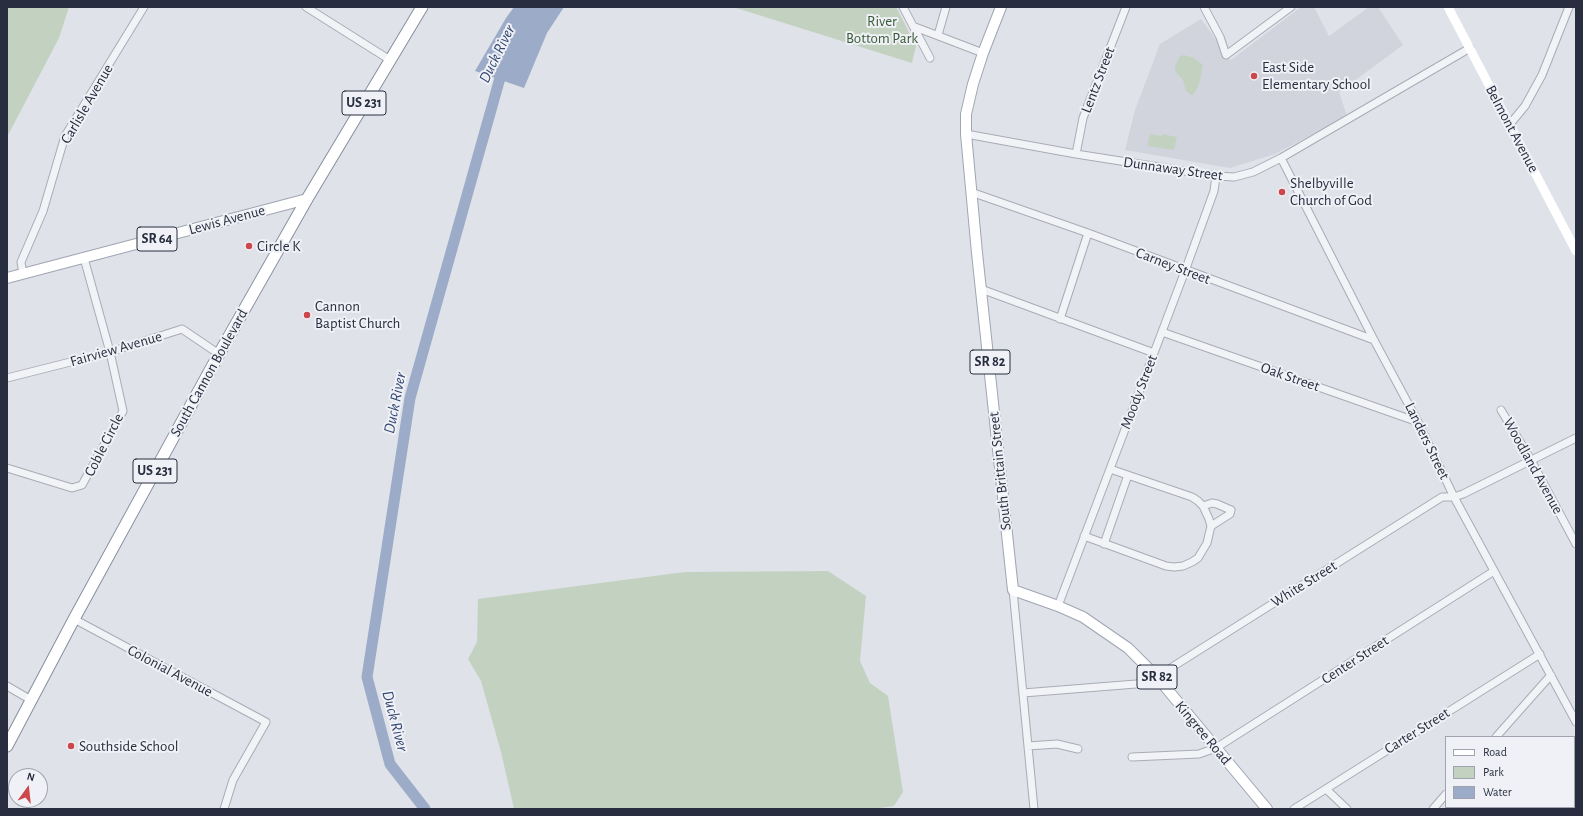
<!DOCTYPE html>
<html>
<head>
<meta charset="utf-8">
<style>
	body { margin:0 }
	#map { position:relative; width:1583px; height:816px; overflow:hidden; background:#dfe2e8; font-family:"Alegreya Sans",sans-serif }
	canvas { display:block }
	.frame { position:absolute; inset:0; border:8px solid #282e3f; pointer-events:none }
	.legend { position:absolute; left:1445px; top:736px; width:130px; height:72px; box-sizing:border-box; background:#eff1f6; border:1px solid #9fa3ad; margin:0; padding:5px 7px; list-style:none; font-size:12px; color:#282e3f }
	.legend li { display:flex; align-items:center; gap:8px; height:20px }
	.legend b { width:20px; border:1px solid #9fa3ad }
	.north { position:absolute; left:8px; top:768px; width:40px; height:40px; box-sizing:border-box; background:#eff1f6; border:1px solid #9fa3ad; border-radius:50%; rotate:15deg; font-size:11px; font-weight:700; line-height:16px; text-align:center; color:#282e3f }
	.north::after { content:''; display:block; margin:auto; width:14px; height:18px; background:#cc464b; clip-path:polygon(50% 0,100% 100%,50% 72%,0 100%) }
</style>
</head>
<body>
<div id="map">
<canvas width="1583" height="816"></canvas>
<div class="frame"></div>
<ul class="legend">
<li><b style="height:5px;background:#fff"></b>Road</li>
<li><b style="height:11px;background:#c3d2c0"></b>Park</li>
<li><b style="height:11px;background:#9babc8"></b>Water</li>
</ul>
<div class="north">N</div>
</div>
<script>
const c = document.querySelector('canvas').getContext('2d');
c.lineJoin = 'round';
function fill(path, color) { c.fillStyle = color; c.fill(path, 'evenodd'); }
const poly = rows => new Path2D(rows.map(r => 'M' + r).join(''));
function trace(path, color, width, dash) { c.strokeStyle = color; c.lineWidth = width; c.lineCap = dash ? 'butt' : 'round'; c.setLineDash(dash || []); c.stroke(path); }
function write(font, color, halo, rows, align = 'center') {
  c.font = font + ' "Alegreya Sans",sans-serif'; c.lineWidth = 4; c.setLineDash([]); c.textBaseline = 'middle'; c.strokeStyle = halo; c.fillStyle = color; for (const [text, x, y, turn = 0] of rows) {
    c.save(); c.translate(x, y); c.rotate((+turn || 0) * Math.PI / 180); c.textAlign = isNaN(turn) ? turn : align; if (halo) c.strokeText(text, 0, 0); c.fillText(text, 0, 0); c.restore();
  }
}
fill(poly([
	[1301,7,1314,7,1329,36,1369,7,1378,7,1403,45,1339,92,1347,116,1275,154,1230,168,1125,150,1135,110,1160,44,1201,19,1231,60]
]), '#d1d4dd');
fill(poly([
	[7,7,69,7,59,38,7,137],
	[733,7,896,7,916,46,912,63],
	[1184,55,1194,58,1203,65,1199,84,1194,94,1191,95,1186,91,1183,80,1175,71,1175,67,1180,56],
	[1150,134,1162,136,1162,134,1177,137,1174,150,1147,146],
	[828,571,866,596,860,661,870,683,888,696,903,792,894,806,873,809,514,809,501,752,481,681,468,659,477,642,478,599,685,572]
]), '#c3d2c0');
fill(poly([
	[514,7,564,7,547,33,524,88,475,71,506,18]
]), '#9babc8');
trace(poly([
	[425,809,390,764,367,677,410,398,500,78,506,68]
]), '#9babc8', 11);
const minor = poly([
	[306,7,390,60],
	[903,7,930,58],
	[1204,7,1220,37,1226,55,1291,7],
	[915,27,983,53],
	[938,35,946,7],
	[1510,124,1525,106,1542,75,1569,7],
	[966,134,1076,154,1216,176,1234,177,1253,172,1281,158,1470,48],
	[1076,154,1083,118,1126,7],
	[1281,158,1374,340,1418,422,1454,497,1576,722],
	[971,192,1088,233,1374,340],
	[23,274,21,262,43,211,65,136,144,7],
	[981,289,1154,353],
	[1060,319,1088,233],
	[1162,332,1418,422],
	[7,378,110,352,182,329,219,354],
	[1501,410,1531,460,1576,544],
	[7,468,72,488,82,485,123,411,110,352,84,258],
	[1203,506,1212,503,1217,504,1231,510,1230,514,1211,526],
	[1084,536,1166,566,1174,567,1183,566,1192,562,1198,558,1207,543,1211,526,1209,519,1203,506,1198,501,1192,497,1110,469],
	[1104,544,1128,475],
	[1013,590,1034,809],
	[1058,606,1185,271,1214,191,1216,176],
	[74,619,266,722,233,780,224,809],
	[7,686,31,700],
	[1023,693,1136,684,1150,681,1442,497,1454,497,1463,494,1576,438],
	[1496,737,1551,675],
	[1028,746,1057,744,1078,749],
	[1132,757,1199,754,1216,748,1494,571],
	[1326,789,1347,809],
	[1574,790,1576,788],
	[1294,809,1540,654],
	[1433,809,1446,794],
	[1558,809,1560,807]
]);
const primary = poly([
	[1001,7,983,53,973,84,966,114,966,134,977,253,1013,590,1058,606,1083,617,1128,648,1157,677,1267,809],
	[7,278,307,199]
]);
const trunk = poly([
	[7,746,74,619,219,354,307,199,422,7]
]);
trace(minor, '#a8acb5', 9);
trace(primary, '#9fa5b4', 12);
trace(trunk, '#878e9e', 13);
trace(minor, '#f2f3f7', 7);
trace(poly([
	[1448,7,1576,251]
]), '#fff', 9);
trace(primary, '#fff', 10);
trace(trunk, '#fff', 11);
for (const [x, y, r, color] of [
	[1254,76,4,"#cc464b"],
	[1282,192,4,"#cc464b"],
	[249,246,4,"#cc464b"],
	[307,315,4,"#cc464b"],
	[71,746,4,"#cc464b"]
]) { const dot = new Path2D(); dot.arc(x, y, r, 0, 2 * Math.PI); c.fillStyle = color; c.fill(dot); trace(dot, '#eff1f6', 1.5); }
for (const [x, y, w] of [
	[364,103,44],
	[157,239,40],
	[990,362,40],
	[155,471,44],
	[1157,677,40]
]) { const box = new Path2D(); box.roundRect(x - w / 2, y - 12, w, 24, 3); c.fillStyle = '#eff1f6'; c.fill(box); trace(box, '#282e3f', 1); }
write('bold 14px', '#282e3f', null, [
	["US 231",364,103],
	["SR 64",157,239],
	["SR 82",990,362],
	["US 231",155,471],
	["SR 82",1157,677]
]);
write('15px', '#395a36', '#eff1f6', [
	["River",882,21],
	["Bottom Park",882,38]
]);
write('15px', '#282e3f', '#eff1f6', [
	["East Side",1262,67],
	["Elementary School",1262,84],
	["Shelbyville",1290,183],
	["Church of God",1290,200],
	["Circle K",257,246],
	["Cannon",315,306],
	["Baptist Church",315,323],
	["Southside School",79,746]
], 'left');
write('15px', '#282e3f', '#eff1f6', [
	["Lentz Street",1098,80,-69],
	["Carlisle Avenue",87,104,-60],
	["Belmont Avenue",1512,129,62],
	["Dunnaway Street",1173,169,8],
	["Lewis Avenue",227,220,-15],
	["Carney Street",1173,266,21],
	["Fairview Avenue",116,349,-16],
	["South Cannon Boulevard",209,373,-61],
	["Oak Street",1290,377,19],
	["Moody Street",1139,392,-69],
	["Landers Street",1427,441,64],
	["Coble Circle",104,445,-63],
	["Woodland Avenue",1533,466,61],
	["South Brittain Street",1000,471,-96],
	["White Street",1304,584,-32],
	["Center Street",1355,660,-33],
	["Colonial Avenue",170,671,28],
	["Carter Street",1417,731,-32],
	["Kingree Road",1203,733,50]
]);
write('italic 16px', '#334872', '#eff1f6', [
	["Duck River",497,54,-64],
	["Duck River",395,403,-79],
	["Duck River",395,721,75]
]);
</script>
</body>
</html>
